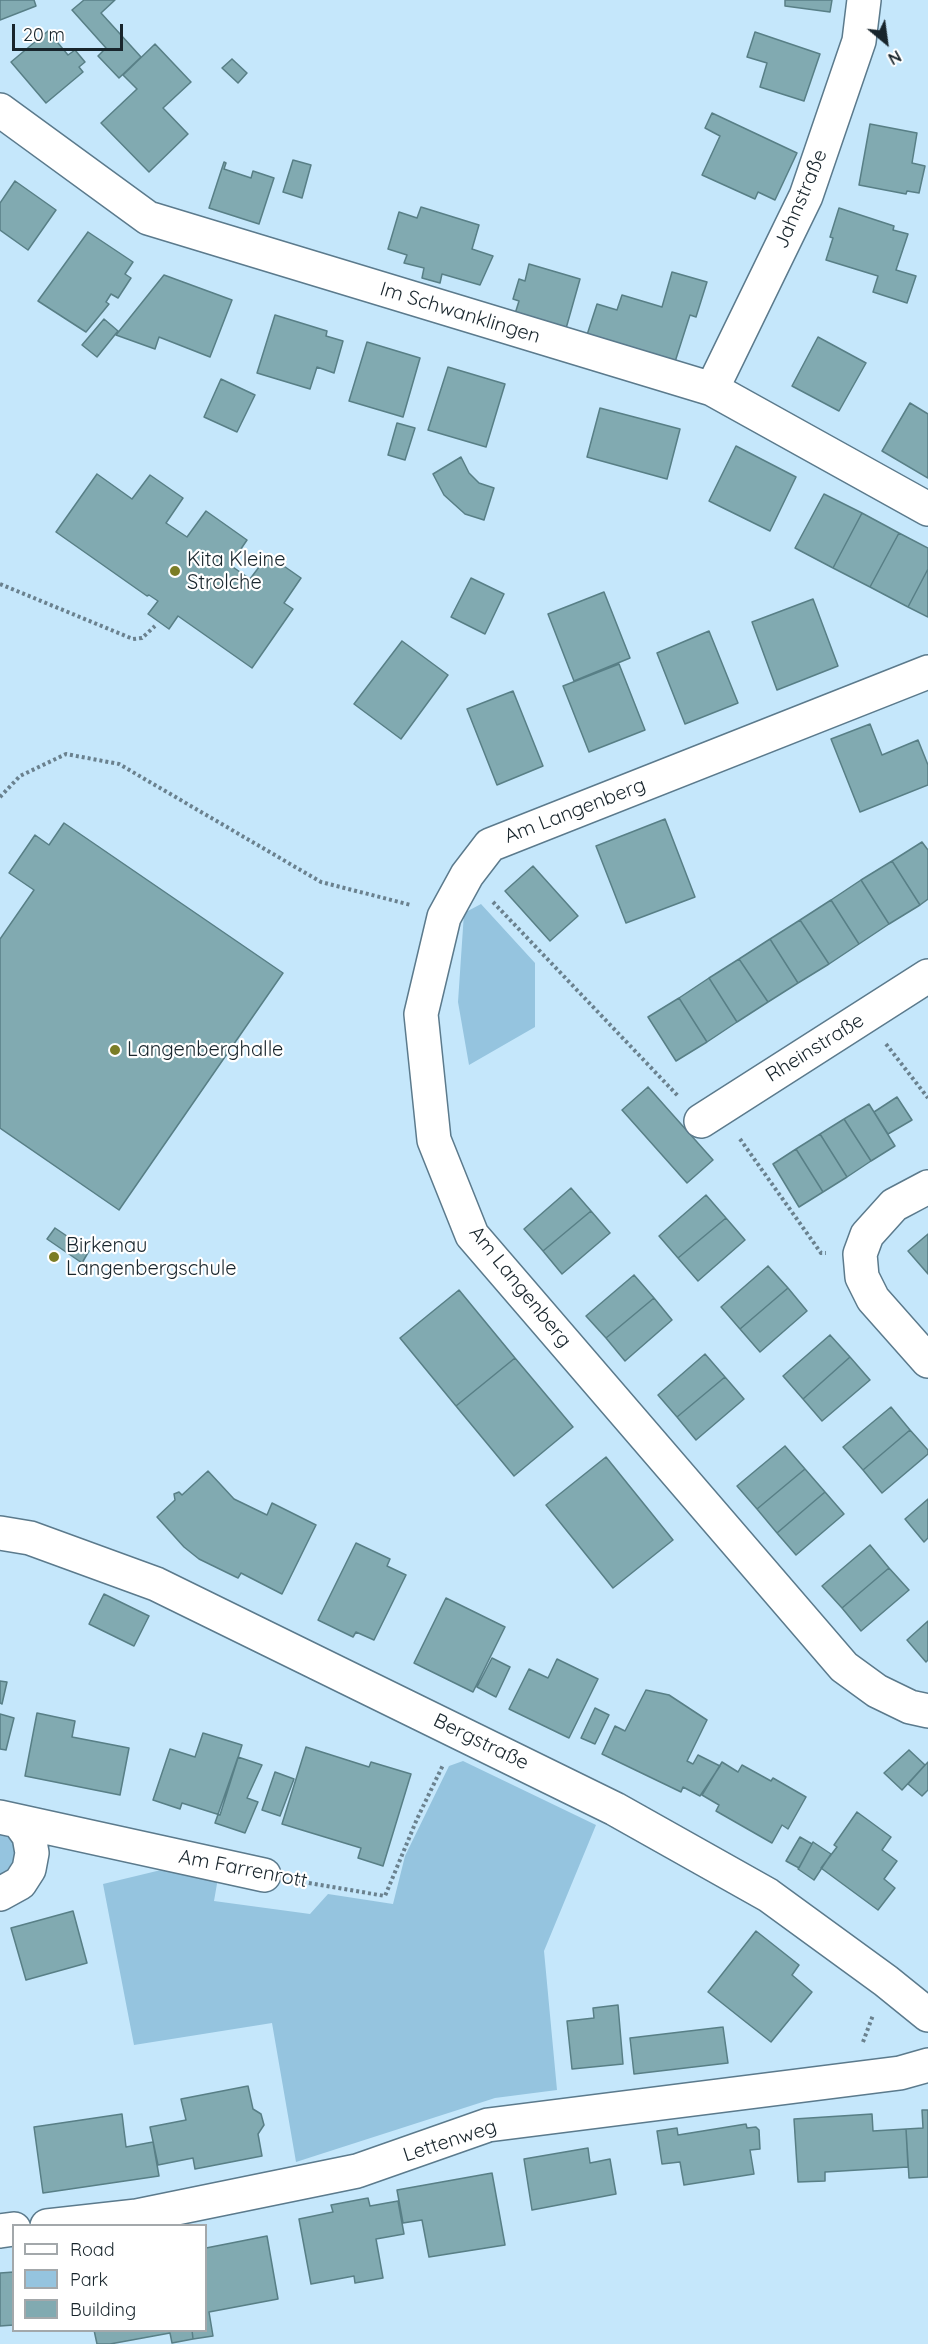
<!DOCTYPE html>
<html>
<head>
<meta charset="utf-8">
<style>
	body { margin:0 }
	#map { position:relative; width:928px; height:2344px; overflow:hidden; background:#c5e7fb; font-family:Quicksand,sans-serif }
	canvas { display:block }
	.legend { position:absolute; left:12px; top:2224px; width:195px; height:108px; box-sizing:border-box; background:#fff; border:2px solid #a3a8ab; margin:0; padding:8px 10px; list-style:none; font-size:18px; color:#18252c }
	.legend li { display:flex; align-items:center; gap:12px; height:30px }
	.legend b { width:30px; border:2px solid #a3a8ab }
	.north { position:absolute; left:856px; top:12px; width:60px; height:60px; -webkit-text-stroke:4px #fff; paint-order:stroke; rotate:151deg; font-size:16px; font-weight:700; line-height:24px; text-align:center; color:#18252c }
	.north::after { content:''; display:block; margin:auto; width:21px; height:27px; background:#18252c; clip-path:polygon(50% 0,100% 100%,50% 72%,0 100%) }
	.scale { position:absolute; left:12px; top:24px; width:111px; height:27px; box-sizing:border-box; border:3px solid #18252c; border-top:0; padding-left:8px; font-size:18px; line-height:21px; white-space:nowrap; color:#18252c; -webkit-text-stroke:4px #fff; paint-order:stroke }
</style>
</head>
<body>
<div id="map">
<canvas width="928" height="2344"></canvas>
<ul class="legend">
<li><b style="height:8px;background:#fff"></b>Road</li>
<li><b style="height:16px;background:#95c4df"></b>Park</li>
<li><b style="height:16px;background:#81aab1"></b>Building</li>
</ul>
<div class="north">N</div>
<div class="scale">20 m</div>
</div>
<script>
const c = document.querySelector('canvas').getContext('2d');
c.lineJoin = 'round';
function fill(path, color) { c.fillStyle = color; c.fill(path, 'evenodd'); }
const poly = rows => new Path2D(rows.map(r => 'M' + r).join(''));
function trace(path, color, width, dash) { c.strokeStyle = color; c.lineWidth = width; c.lineCap = dash ? 'butt' : 'round'; c.setLineDash(dash || []); c.stroke(path); }
function write(font, color, halo, rows, align = 'center') {
  c.font = font + ' Quicksand,sans-serif'; c.lineWidth = 4.5; c.setLineDash([]); c.textBaseline = 'middle'; c.strokeStyle = halo; c.fillStyle = color; for (const [text, x, y, turn = 0] of rows) {
    c.save(); c.translate(x, y); c.rotate((+turn || 0) * Math.PI / 180); c.textAlign = isNaN(turn) ? turn : align; if (halo) c.strokeText(text, 0, 0); c.fillText(text, 0, 0); c.restore();
  }
}
fill(poly([
	[481,904,535,963,535,1027,469,1065,458,1002,464,913],
	[463,1761,596,1825,544,1951,557,2090,495,2098,296,2162,272,2023,134,2045,103,1884,161,1870,218,1878,214,1901,310,1914,328,1894,393,1904,405,1856,449,1766],
	[0,1830,12,1841,15,1851,13,1861,7,1871,0,1875]
]), '#95c4df');
const building = poly([
	[0,0,34,0,36,6,0,20,0,0],
	[84,0,115,0,101,13,141,57,119,78,98,56,106,48,72,10,84,0],
	[785,0,832,0,830,12,785,6,785,0],
	[48,31,68,55,75,50,85,62,79,67,83,72,46,103,11,62,48,31],
	[755,32,820,54,804,101,760,87,767,63,747,57,755,32],
	[155,44,191,82,163,108,188,134,149,172,101,123,137,89,123,75,155,44],
	[232,59,247,73,238,83,222,68,232,59],
	[712,113,797,153,775,200,758,192,755,199,702,175,720,136,705,128,712,113],
	[870,124,917,133,912,163,925,166,919,193,907,191,906,194,859,185,870,124],
	[293,160,311,165,302,198,283,192,293,160],
	[224,162,226,163,224,169,251,178,253,171,274,178,259,224,209,208,224,162],
	[15,181,56,210,28,250,0,230,0,203,15,181],
	[421,207,479,225,472,249,493,256,480,285,442,274,440,283,422,278,424,268,404,263,407,255,388,249,399,212,417,218,421,207],
	[839,208,894,226,893,230,908,234,896,270,916,276,907,303,873,292,878,276,826,260,833,238,830,237,839,208],
	[88,232,133,262,125,274,131,278,118,298,111,294,106,302,109,304,86,332,38,301,88,232],
	[529,264,580,279,565,332,514,317,519,301,513,299,519,279,525,281,529,264],
	[672,272,707,282,696,317,690,315,674,365,586,338,597,304,617,310,622,295,662,307,672,272],
	[164,275,232,300,210,357,159,337,155,349,116,335,164,275],
	[275,315,327,331,326,336,343,341,334,373,317,367,310,389,257,373,275,315],
	[104,319,118,331,97,357,82,345,104,319],
	[818,337,866,363,839,411,792,386,818,337],
	[367,342,420,358,403,417,349,401,367,342],
	[448,367,505,384,486,447,428,430,448,367],
	[221,379,255,395,237,432,204,417,221,379],
	[910,403,928,414,928,478,882,451,910,403],
	[600,408,680,429,667,479,587,457,600,408],
	[397,423,415,428,405,460,388,455,397,423],
	[736,446,796,477,770,531,709,501,736,446],
	[461,457,469,473,479,483,494,488,484,520,465,514,444,495,433,474,461,457],
	[97,474,132,499,150,475,183,498,166,523,187,537,206,511,247,540,230,565,250,579,268,555,301,578,284,603,293,609,252,668,178,616,169,629,148,614,158,601,149,595,147,596,56,532,97,474],
	[824,494,862,513,833,568,795,548,824,494],
	[862,513,899,533,870,587,833,568,862,513],
	[899,533,928,548,928,569,908,607,870,587,899,533],
	[928,569,928,617,908,607,928,569],
	[471,578,504,594,485,634,451,617,471,578],
	[604,592,630,658,574,681,548,614,604,592],
	[813,599,838,666,777,690,752,622,813,599],
	[709,631,738,703,685,724,657,653,709,631],
	[402,641,448,675,401,739,354,704,402,641],
	[619,664,645,730,589,752,563,686,619,664],
	[513,691,543,766,497,785,467,709,513,691],
	[870,724,882,755,918,740,928,765,928,785,860,812,831,739,870,724],
	[665,819,695,897,626,923,596,846,665,819],
	[64,823,283,973,119,1210,0,1128,0,939,34,890,9,873,35,835,49,845,64,823],
	[922,842,928,850,928,899,920,905,892,861,922,842],
	[892,861,920,905,889,924,861,880,892,861],
	[533,866,578,916,550,941,505,891,533,866],
	[861,880,889,924,859,944,831,900,861,880],
	[831,900,859,944,829,964,800,920,831,900],
	[800,920,829,964,798,983,770,939,800,920],
	[770,939,798,983,768,1002,739,959,770,939],
	[739,959,768,1002,737,1022,709,978,739,959],
	[709,978,737,1022,707,1042,679,998,709,978],
	[679,998,707,1042,676,1061,648,1017,679,998],
	[648,1087,713,1160,687,1183,622,1110,648,1087],
	[897,1097,912,1120,888,1134,874,1112,897,1097],
	[869,1104,895,1146,871,1161,844,1119,869,1104],
	[844,1119,871,1161,847,1177,820,1134,844,1119],
	[820,1134,847,1177,823,1192,796,1149,820,1134],
	[796,1149,823,1192,799,1207,773,1164,796,1149],
	[571,1188,591,1211,543,1251,524,1229,571,1188],
	[706,1195,726,1218,678,1258,659,1236,706,1195],
	[591,1211,610,1233,562,1274,543,1251,591,1211],
	[726,1218,745,1240,698,1281,678,1258,726,1218],
	[55,1228,89,1251,82,1263,47,1239,55,1228],
	[928,1234,928,1274,908,1251,928,1234],
	[768,1266,788,1288,740,1329,721,1307,768,1266],
	[634,1275,654,1298,606,1338,586,1316,634,1275],
	[788,1288,807,1311,760,1352,740,1329,788,1288],
	[459,1290,515,1358,456,1406,400,1338,459,1290],
	[654,1298,672,1320,625,1361,606,1338,654,1298],
	[830,1335,850,1357,803,1399,783,1376,830,1335],
	[705,1354,725,1377,677,1417,658,1395,705,1354],
	[850,1357,870,1380,822,1421,803,1399,850,1357],
	[515,1358,573,1427,514,1476,456,1406,515,1358],
	[725,1377,744,1399,696,1440,677,1417,725,1377],
	[891,1407,910,1430,863,1470,843,1447,891,1407],
	[910,1430,928,1450,928,1454,882,1493,863,1470,910,1430],
	[785,1446,805,1469,757,1509,737,1486,785,1446],
	[606,1457,673,1540,613,1588,546,1505,606,1457],
	[805,1469,825,1492,777,1533,757,1509,805,1469],
	[208,1471,234,1499,267,1515,272,1503,316,1525,282,1594,241,1573,238,1578,199,1559,184,1547,157,1517,175,1500,174,1494,179,1492,182,1495,208,1471],
	[825,1492,844,1514,796,1555,777,1533,825,1492],
	[928,1499,928,1538,924,1542,905,1519,928,1499],
	[356,1543,390,1559,387,1566,406,1575,374,1640,356,1632,353,1637,318,1620,356,1543],
	[870,1545,889,1568,842,1608,822,1586,870,1545],
	[889,1568,909,1590,861,1631,842,1608,889,1568],
	[104,1594,149,1616,134,1646,89,1624,104,1594],
	[446,1598,505,1627,473,1692,414,1663,446,1598],
	[928,1621,928,1660,926,1662,907,1640,928,1621],
	[492,1658,510,1667,496,1697,477,1687,492,1658],
	[557,1659,598,1679,569,1738,509,1709,529,1669,548,1678,557,1659],
	[0,1681,7,1682,2,1704,0,1703,0,1681],
	[646,1690,669,1695,707,1720,687,1761,693,1764,698,1755,720,1766,700,1796,683,1787,681,1792,602,1754,615,1726,625,1731,646,1690],
	[595,1708,609,1715,595,1744,581,1738,595,1708],
	[37,1713,75,1721,72,1737,129,1748,120,1795,25,1776,37,1713],
	[0,1714,14,1718,6,1750,0,1749,0,1714],
	[203,1733,242,1745,220,1815,182,1803,180,1809,153,1800,170,1749,195,1757,203,1733],
	[306,1747,369,1767,371,1762,411,1774,383,1866,358,1858,361,1848,282,1824,306,1747],
	[909,1750,925,1765,902,1790,884,1773,909,1750],
	[238,1757,262,1765,247,1798,258,1802,245,1833,215,1823,238,1757],
	[722,1762,738,1772,742,1765,771,1781,773,1778,806,1797,788,1829,782,1825,772,1843,716,1811,719,1805,702,1795,722,1762],
	[928,1762,928,1790,922,1796,908,1784,928,1762],
	[275,1772,294,1779,280,1816,262,1810,275,1772],
	[857,1812,891,1837,882,1850,897,1861,884,1879,895,1888,878,1910,821,1868,837,1847,834,1845,857,1812],
	[800,1837,812,1844,799,1868,786,1861,800,1837],
	[813,1842,831,1854,814,1880,798,1869,813,1842],
	[73,1911,87,1963,26,1980,11,1928,73,1911],
	[756,1931,799,1965,792,1975,812,1992,771,2042,708,1992,756,1931],
	[618,2005,623,2064,572,2069,567,2021,594,2018,593,2008,618,2005],
	[723,2027,728,2063,634,2074,630,2038,723,2027],
	[248,2086,253,2109,261,2114,264,2125,258,2134,262,2156,195,2169,193,2158,158,2165,150,2127,186,2120,181,2099,248,2086],
	[922,2110,928,2110,928,2177,909,2178,906,2129,923,2128,922,2110],
	[122,2114,126,2147,153,2142,159,2176,43,2193,34,2127,122,2114],
	[872,2114,873,2131,906,2129,908,2167,825,2172,825,2181,798,2182,794,2119,872,2114],
	[746,2124,747,2128,756,2127,759,2130,760,2149,750,2150,754,2174,684,2185,680,2162,662,2164,657,2131,677,2128,678,2135,746,2124],
	[588,2148,590,2163,610,2159,616,2194,532,2210,524,2159,588,2148],
	[492,2173,505,2245,429,2257,422,2220,403,2223,397,2190,492,2173],
	[368,2198,370,2206,398,2201,404,2234,376,2239,383,2278,355,2283,354,2276,311,2284,299,2219,333,2212,331,2205,368,2198],
	[267,2236,278,2299,209,2312,213,2336,193,2339,192,2330,206,2330,206,2248,267,2236],
	[14,2272,14,2325,0,2326,0,2273,14,2272],
	[94,2330,192,2330,193,2339,172,2343,170,2333,110,2344,97,2344,94,2330]
]);
fill(building, '#81aab1');
trace(building, '#587f86', 1.5);
const minor = poly([
	[0,110,148,218,712,389,928,509],
	[712,389,806,196,859,41,864,0],
	[928,672,490,845,467,875,444,917,421,1014,434,1140,472,1235,844,1667,877,1691,910,1707,928,1711],
	[701,1121,928,976],
	[928,1187,894,1205,867,1235,860,1254,862,1277,873,1299,928,1361],
	[0,1533,30,1538,156,1584,615,1809,768,1895,886,1981,928,2015],
	[0,1817,264,1875],
	[0,1894,20,1883,29,1869,32,1853,29,1836,19,1822],
	[47,2226,137,2216,357,2171,488,2125,900,2073,928,2065],
	[0,2231,14,2229]
]);
trace(minor, '#5b7a8c', 36);
trace(poly([
	[0,584,133,639,142,638,155,626],
	[0,797,20,776,66,754,119,764,321,882,411,905],
	[493,902,678,1096],
	[886,1044,928,1098],
	[740,1139,821,1253,826,1253],
	[297,1881,385,1896,417,1819,443,1765],
	[863,2042,873,2015]
]), '#6a818e', 4, [3, 3]);
trace(minor, '#fff', 33);
for (const [x, y, r, color] of [
	[175,571,6,"#7b7d26"],
	[115,1050,6,"#7b7d26"],
	[54,1257,6,"#7b7d26"]
]) { const dot = new Path2D(); dot.arc(x, y, r, 0, 2 * Math.PI); c.fillStyle = color; c.fill(dot); trace(dot, '#fff', 2); }
write('20px', '#18252c', '#fff', [
	["Jahnstraße",801,199,-67],
	["Im Schwanklingen",460,313,17],
	["Am Langenberg",575,811,-21],
	["Rheinstraße",815,1048,-32],
	["Am Langenberg",520,1287,51],
	["Bergstraße",481,1742,26],
	["Am Farrenrott",243,1869,11],
	["Lettenweg",450,2141,-18]
]);
write('20px', '#18252c', '#fff', [
	["Kita Kleine",187,560],
	["Strolche",187,583],
	["Langenberghalle",127,1050],
	["Birkenau",66,1246],
	["Langenbergschule",66,1269]
], 'left');
</script>
</body>
</html>
